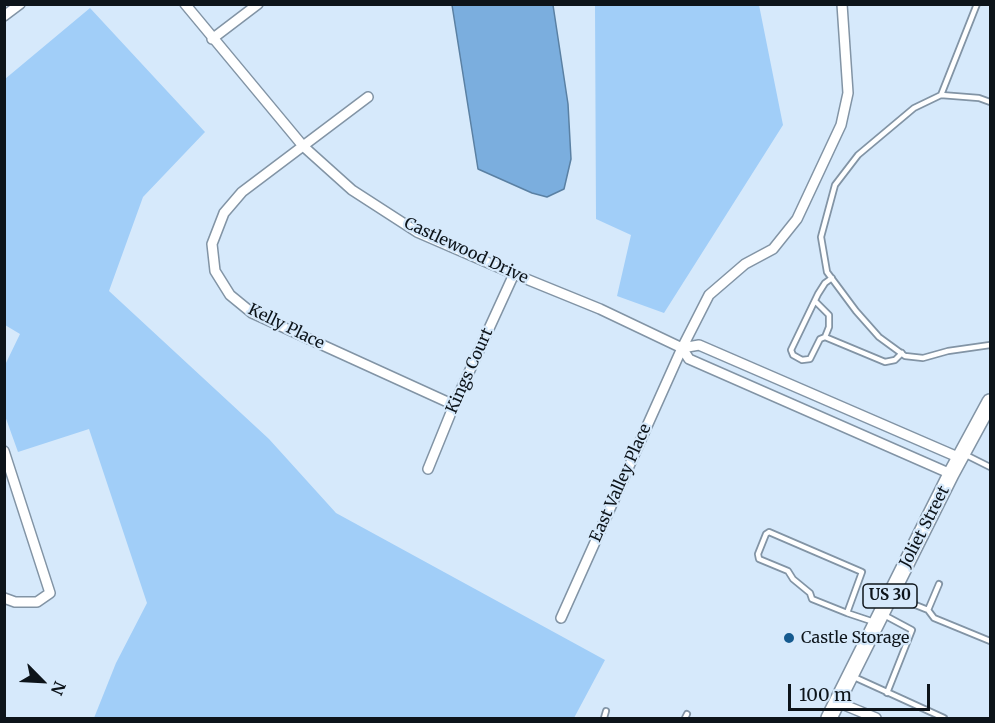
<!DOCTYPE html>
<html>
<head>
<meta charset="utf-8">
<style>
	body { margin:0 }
	#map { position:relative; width:995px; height:723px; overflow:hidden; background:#d6e9fb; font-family:Merriweather,serif }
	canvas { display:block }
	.frame { position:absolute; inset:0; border:6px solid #0d141a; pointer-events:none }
	.north { position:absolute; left:12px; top:651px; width:60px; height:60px; -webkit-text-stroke:4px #d6e9fb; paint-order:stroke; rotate:114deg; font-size:16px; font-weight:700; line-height:24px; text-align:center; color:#0d141a }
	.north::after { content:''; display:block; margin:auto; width:21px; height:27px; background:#0d141a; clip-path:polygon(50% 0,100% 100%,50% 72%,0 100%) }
	.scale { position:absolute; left:788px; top:684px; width:142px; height:27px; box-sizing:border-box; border:3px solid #0d141a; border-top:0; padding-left:8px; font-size:18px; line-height:21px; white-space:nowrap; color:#0d141a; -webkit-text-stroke:4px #d6e9fb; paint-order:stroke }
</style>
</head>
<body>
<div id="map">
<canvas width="995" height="723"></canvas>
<div class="frame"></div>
<div class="north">N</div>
<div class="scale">100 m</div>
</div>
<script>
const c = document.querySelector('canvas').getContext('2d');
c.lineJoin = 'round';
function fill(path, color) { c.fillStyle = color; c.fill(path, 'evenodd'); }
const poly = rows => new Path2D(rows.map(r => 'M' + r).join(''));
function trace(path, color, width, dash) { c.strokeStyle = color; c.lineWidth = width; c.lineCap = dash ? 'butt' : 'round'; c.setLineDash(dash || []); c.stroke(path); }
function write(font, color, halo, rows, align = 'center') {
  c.font = font + ' Merriweather,serif'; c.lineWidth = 4.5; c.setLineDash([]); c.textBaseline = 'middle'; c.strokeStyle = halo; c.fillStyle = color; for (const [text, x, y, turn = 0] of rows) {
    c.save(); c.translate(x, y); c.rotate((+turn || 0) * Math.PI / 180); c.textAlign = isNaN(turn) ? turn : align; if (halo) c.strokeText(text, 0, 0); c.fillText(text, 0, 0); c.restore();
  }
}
fill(poly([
	[595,5,759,5,783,125,664,313,617,296,631,235,596,219],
	[90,8,205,132,143,197,109,291,269,439,336,513,605,660,574,718,94,718,116,663,147,603,89,429,18,452,4,413,5,365,20,334,5,325,5,79]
]), '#a1cef8');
const water = poly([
	[452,5,553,5,568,104,571,159,564,189,547,197,532,193,478,169,452,5]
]);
fill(water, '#7baede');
trace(water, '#5a80a3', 1.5);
const lane = poly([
	[941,95,977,4],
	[990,102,979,98,941,95,914,108,858,155,835,185,821,237,827,272,856,311,879,337,905,356,923,358,948,351,990,345],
	[832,278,825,283,818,294,791,350,793,355,802,360,810,359,820,339,825,337,885,362,895,360,902,353],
	[815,301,829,315,829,327,825,337],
	[966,455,990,467],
	[893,596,928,610,934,618,990,641],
	[928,610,939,584],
	[847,613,812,599,810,593,793,579,788,571,759,559,758,554,766,534,769,532,862,572,847,613,874,622],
	[884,615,912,630,887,693],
	[854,677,944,718],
	[604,718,606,711],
	[685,718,687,714]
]);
const street = poly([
	[185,4,303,146,352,190,417,232,514,274,600,309,682,348,689,359,951,474],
	[4,16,20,4],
	[212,39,258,4],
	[368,97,242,192,224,213,212,244,215,271,230,295,252,313,454,405],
	[682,348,699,345,960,458],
	[4,451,50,593,37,602,15,602,4,598],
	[428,469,454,405,514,274],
	[561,618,682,348,709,295,745,264,773,249,797,219,841,125,848,93,842,4],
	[837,702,876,718]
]);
const primary = poly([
	[829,718,951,474,990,402]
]);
trace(lane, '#8294a5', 8);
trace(street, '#8294a5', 12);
trace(primary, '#8294a5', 18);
trace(lane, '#fff', 4.5);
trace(street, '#fff', 9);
trace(primary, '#fff', 15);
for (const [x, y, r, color] of [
	[789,638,6,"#155a8f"]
]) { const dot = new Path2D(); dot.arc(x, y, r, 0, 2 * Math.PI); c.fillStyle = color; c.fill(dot); trace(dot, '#d6e9fb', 2); }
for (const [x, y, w] of [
	[890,596,54]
]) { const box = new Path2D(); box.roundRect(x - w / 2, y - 12, w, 24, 4.5); c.fillStyle = '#d6e9fb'; c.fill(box); trace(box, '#0d141a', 1.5); }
write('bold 15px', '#0d141a', null, [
	["US 30",890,596]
]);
write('16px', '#0d141a', '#d6e9fb', [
	["Castlewood Drive",466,251,25],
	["Kelly Place",286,327,26],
	["Kings Court",470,371,-66],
	["East Valley Place",621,483,-66],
	["Joliet Street",925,527,-63]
]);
write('16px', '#0d141a', '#d6e9fb', [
	["Castle Storage",801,638]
], 'left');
</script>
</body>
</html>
